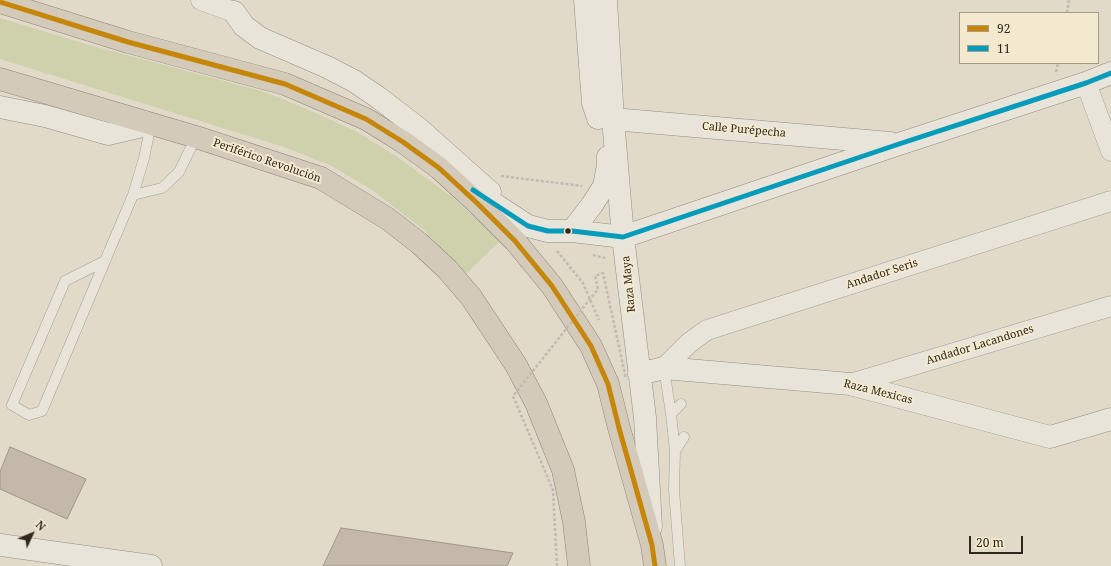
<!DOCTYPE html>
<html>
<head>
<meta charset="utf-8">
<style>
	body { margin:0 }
	#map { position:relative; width:1111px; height:566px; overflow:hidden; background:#e1dac9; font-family:"Noto Serif",serif }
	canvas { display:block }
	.legend { position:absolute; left:959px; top:12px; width:140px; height:52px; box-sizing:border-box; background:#f3e9ce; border:1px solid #a69b87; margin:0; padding:5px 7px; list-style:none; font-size:12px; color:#32271c }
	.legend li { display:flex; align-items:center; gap:8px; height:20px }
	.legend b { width:20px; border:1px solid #a69b87 }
	.north { position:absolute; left:12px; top:514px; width:40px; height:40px; -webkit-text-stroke:3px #f3e9ce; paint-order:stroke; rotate:46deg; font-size:11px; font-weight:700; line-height:16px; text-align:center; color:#32271c }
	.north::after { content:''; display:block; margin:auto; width:14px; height:18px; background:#32271c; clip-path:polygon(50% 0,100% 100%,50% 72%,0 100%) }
	.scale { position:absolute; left:969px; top:536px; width:54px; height:18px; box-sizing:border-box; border:2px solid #32271c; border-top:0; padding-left:5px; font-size:12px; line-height:14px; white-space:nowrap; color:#32271c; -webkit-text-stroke:3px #f3e9ce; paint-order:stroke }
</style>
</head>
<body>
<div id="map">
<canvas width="1111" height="566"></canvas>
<ul class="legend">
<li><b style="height:5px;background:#c68607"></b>92</li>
<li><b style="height:5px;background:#059cbc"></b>11</li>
</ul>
<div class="north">N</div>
<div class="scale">20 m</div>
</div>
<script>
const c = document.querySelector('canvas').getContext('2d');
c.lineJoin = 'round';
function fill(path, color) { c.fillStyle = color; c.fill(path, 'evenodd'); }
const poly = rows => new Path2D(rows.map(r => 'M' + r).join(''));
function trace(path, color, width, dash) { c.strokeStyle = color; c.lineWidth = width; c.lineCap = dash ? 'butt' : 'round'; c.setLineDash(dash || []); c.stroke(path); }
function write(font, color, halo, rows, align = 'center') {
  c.font = font + ' "Noto Serif",serif'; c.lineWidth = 4; c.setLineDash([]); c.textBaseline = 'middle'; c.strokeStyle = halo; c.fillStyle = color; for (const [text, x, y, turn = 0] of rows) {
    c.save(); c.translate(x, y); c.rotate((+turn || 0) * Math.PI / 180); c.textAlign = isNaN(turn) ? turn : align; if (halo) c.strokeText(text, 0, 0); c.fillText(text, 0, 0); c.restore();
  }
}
fill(poly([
	[0,18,89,45,262,91,307,109,357,132,396,156,452,197,500,241,466,274,423,229,372,190,332,166,284,147,0,59]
]), '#cfd0ac');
const building = poly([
	[10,447,86,479,67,519,0,489,0,472,10,447],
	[341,528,513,553,507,566,323,566,341,528]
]);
fill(building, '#c4b8aa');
trace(building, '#a09689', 1);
const lane = poly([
	[133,195,162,188,179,172,196,137],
	[105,261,65,281,12,405,29,415,42,411,105,261,133,195,144,158,151,124],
	[664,368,671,414],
	[675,451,671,414,681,404],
	[680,566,674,490,675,451,684,437]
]);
const street = poly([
	[201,0,234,12],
	[1086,83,1111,151],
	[664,368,689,343,707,330,1111,201],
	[850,384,1111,306]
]);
const secondary = poly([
	[585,0,593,103,598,118],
	[606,0,613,119,623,237,645,418,651,527],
	[234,12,244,26,260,38,327,67,354,81,379,98,418,128,490,192],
	[593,103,613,119,890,143],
	[0,107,45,116,108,134,151,124],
	[468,187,528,226,548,231,572,231,623,237,899,144,1086,83,1111,73],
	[572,231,592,205,604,186,608,165,608,157],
	[639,374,664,368,850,384,1050,437,1111,419],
	[0,545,151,566]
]);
const highway = poly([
	[0,2,128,42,285,84,366,119,403,142,439,168,477,203,515,241,552,286,591,346,608,384,619,428,652,545,655,566],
	[0,79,196,137,321,178,388,219,419,243,447,269,471,297,516,365,536,403,563,470,574,522,579,566]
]);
trace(lane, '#a59f93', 11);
trace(street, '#a59f93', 21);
trace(secondary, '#958e83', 23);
trace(highway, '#8b8479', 23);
trace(poly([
	[1067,13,1069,0],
	[1056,72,1058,63],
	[501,176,582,186],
	[557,251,583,283,599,320],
	[593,255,605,258]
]), '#c1bbb2', 2.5, [3, 2]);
trace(lane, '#e9e4da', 10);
trace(street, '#e9e4da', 20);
trace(secondary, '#e9e4da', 22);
trace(highway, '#d3caba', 22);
trace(poly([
	[557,566,553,490,513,396,598,289,595,276,603,273,626,379]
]), '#c1bbb2', 2.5, [3, 2]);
trace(poly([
	[0,2,128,42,285,84,366,119,403,142,439,168,477,203,515,241,552,286,591,346,608,384,619,428,652,545,655,566]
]), '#c68607', 5);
trace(poly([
	[473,190,528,226,548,231,572,231,623,237,899,144,1086,83,1111,73]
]), '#059cbc', 5);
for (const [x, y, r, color] of [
	[568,231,3.5,"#32271c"]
]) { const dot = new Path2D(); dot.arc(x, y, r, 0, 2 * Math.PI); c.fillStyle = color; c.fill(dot); trace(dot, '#f3e9ce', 1.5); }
write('11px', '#32271c', '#f3e9ce', [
	["Calle Purépecha",744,130,5],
	["Periférico Revolución",267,161,19],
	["Andador Seris",882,274,-18],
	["Raza Maya",629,284,-96],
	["Andador Lacandones",980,345,-17],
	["Raza Mexicas",878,392,14]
]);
</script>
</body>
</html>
